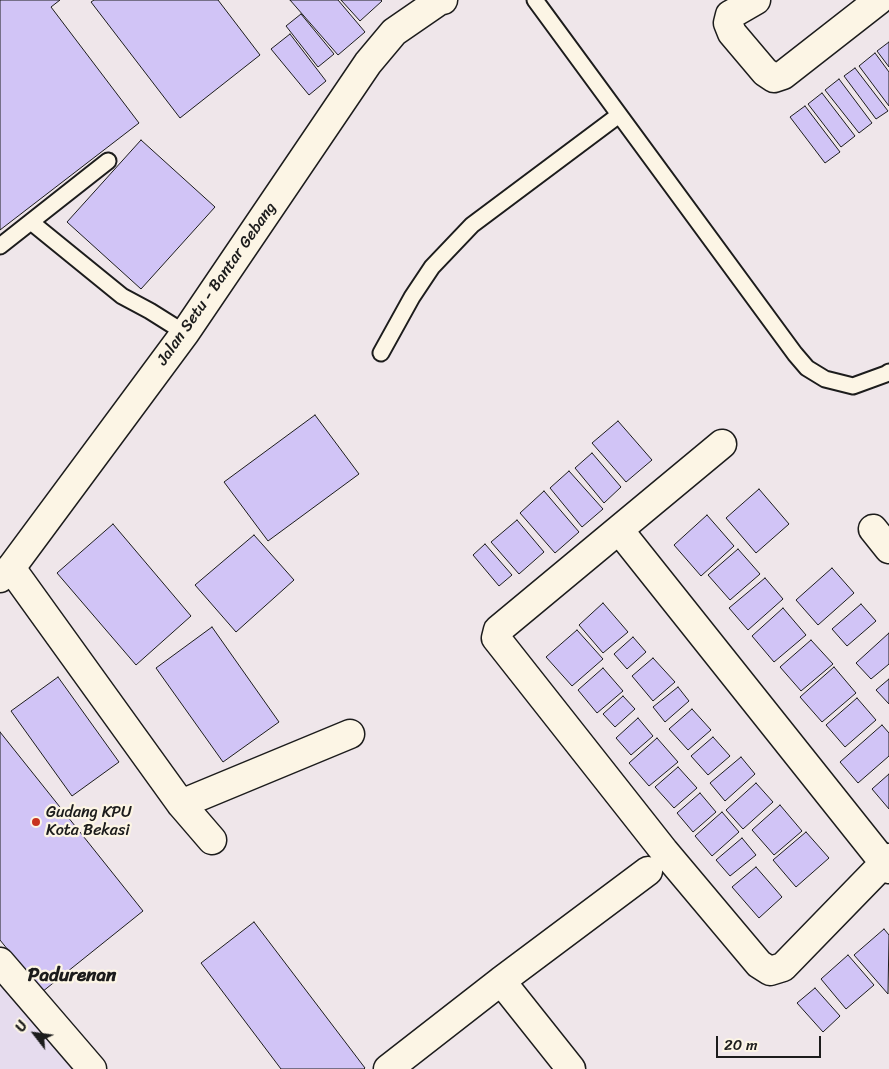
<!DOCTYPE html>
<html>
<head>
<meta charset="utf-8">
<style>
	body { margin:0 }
	#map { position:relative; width:889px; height:1069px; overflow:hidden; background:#efe6ea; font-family:Sriracha,sans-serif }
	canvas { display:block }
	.north { position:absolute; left:10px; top:1009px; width:50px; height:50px; -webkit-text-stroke:4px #fcf5e5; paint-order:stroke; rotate:300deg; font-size:14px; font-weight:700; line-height:20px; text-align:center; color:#1c1c1c }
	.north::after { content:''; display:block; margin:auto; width:18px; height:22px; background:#1c1c1c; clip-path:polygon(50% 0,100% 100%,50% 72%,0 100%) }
	.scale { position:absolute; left:716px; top:1036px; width:105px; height:22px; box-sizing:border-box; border:2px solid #1c1c1c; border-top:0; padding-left:6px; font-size:15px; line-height:18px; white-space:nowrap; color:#1c1c1c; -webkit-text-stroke:4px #fcf5e5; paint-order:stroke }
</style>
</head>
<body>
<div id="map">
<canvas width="889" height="1069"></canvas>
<div class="north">U</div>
<div class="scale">20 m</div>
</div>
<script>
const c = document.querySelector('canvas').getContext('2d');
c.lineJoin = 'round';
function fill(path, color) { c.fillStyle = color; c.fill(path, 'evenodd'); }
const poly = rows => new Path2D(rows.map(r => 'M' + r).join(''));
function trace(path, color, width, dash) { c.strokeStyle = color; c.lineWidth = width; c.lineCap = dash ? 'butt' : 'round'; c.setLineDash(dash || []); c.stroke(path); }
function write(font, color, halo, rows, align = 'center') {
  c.font = font + ' Sriracha,sans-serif'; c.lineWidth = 4.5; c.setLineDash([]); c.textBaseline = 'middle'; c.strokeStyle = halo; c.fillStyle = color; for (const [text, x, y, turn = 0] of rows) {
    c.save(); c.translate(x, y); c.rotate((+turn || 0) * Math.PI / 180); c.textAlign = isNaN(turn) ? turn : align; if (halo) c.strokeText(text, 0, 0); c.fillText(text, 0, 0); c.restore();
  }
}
fill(poly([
	[8,983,76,1069,0,1069,0,989]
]), '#e6dcee');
const building = poly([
	[0,0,60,0,51,7,139,123,0,230,0,0],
	[94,0,218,0,260,55,180,118,91,2,94,0],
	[290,0,338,0,365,32,338,55,290,0],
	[341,0,381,0,382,1,360,21,341,0],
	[301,14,334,54,318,67,286,26,301,14],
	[290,34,326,81,309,95,271,49,290,34],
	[889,42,889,67,877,51,889,42],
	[875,53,889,72,889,106,859,66,875,53],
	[855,68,888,111,876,119,844,76,855,68],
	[839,79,872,123,859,133,825,90,839,79],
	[822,93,855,136,841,147,808,104,822,93],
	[805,106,840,152,825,163,790,117,805,106],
	[141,140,215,207,141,289,67,222,141,140],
	[315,415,359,474,268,541,224,482,315,415],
	[618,421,652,460,626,482,592,443,618,421],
	[592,453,621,487,604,503,575,468,592,453],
	[569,471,603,509,582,527,550,488,569,471],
	[759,489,789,524,756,553,726,518,759,489],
	[544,491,579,532,555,553,520,513,544,491],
	[707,515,734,546,701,576,674,545,707,515],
	[517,520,544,552,519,574,491,542,517,520],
	[113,524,191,616,136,665,57,573,113,524],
	[254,535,294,580,236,632,195,585,254,535],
	[485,544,512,575,499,586,473,555,485,544],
	[738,549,760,574,730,600,708,575,738,549],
	[832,568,854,593,818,625,796,600,832,568],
	[765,578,783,599,748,630,729,608,765,578],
	[603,603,628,632,603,653,579,625,603,603],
	[861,604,876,621,847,646,832,629,861,604],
	[783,608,806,635,774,662,752,636,783,608],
	[212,627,279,722,223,762,156,668,212,627],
	[577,630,603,659,572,686,546,657,577,630],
	[889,633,889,664,871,679,856,663,889,633],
	[633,637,646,652,627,669,614,654,633,637],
	[811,640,833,664,801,691,780,667,811,640],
	[653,658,675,682,653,701,632,676,653,658],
	[834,667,856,693,822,722,800,697,834,667],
	[603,668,623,691,597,713,578,690,603,668],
	[58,677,119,762,72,796,11,711,58,677],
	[889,679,889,704,876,690,889,679],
	[678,687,689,701,665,722,653,707,678,687],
	[623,696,635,709,615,727,603,714,623,696],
	[857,698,876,720,845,747,826,725,857,698],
	[692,709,711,730,688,750,669,729,692,709],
	[638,718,653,736,631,755,616,738,638,718],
	[882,725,889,733,889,756,858,783,840,762,882,725],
	[0,732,143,911,42,992,0,940,0,732],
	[713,737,730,756,708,775,691,756,713,737],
	[657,738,678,762,649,786,629,763,657,738],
	[741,757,755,774,725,801,710,783,741,757],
	[678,767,697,788,674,808,655,787,678,767],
	[889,774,889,809,872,789,889,774],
	[756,783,773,802,743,829,726,810,756,783],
	[700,793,716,812,693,832,677,813,700,793],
	[780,805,802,831,774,855,752,830,780,805],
	[722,812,739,832,712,856,695,836,722,812],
	[806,832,829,858,796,887,773,860,806,832],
	[742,838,756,855,730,876,716,860,742,838],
	[756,867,782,897,759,918,732,887,756,867],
	[254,922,365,1068,364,1069,281,1069,201,963,254,922],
	[884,929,889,935,888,994,854,955,884,929],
	[848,955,874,985,846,1009,821,979,848,955],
	[815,988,840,1016,823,1032,797,1003,815,988]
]);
fill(building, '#d1c4f6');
trace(building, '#1c1c1c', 1);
const service = poly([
	[535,0,795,354,807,368,825,379,853,386,886,374,889,372],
	[31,222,122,296,150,311,185,333],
	[0,246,108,161],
	[381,353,412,297,432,267,472,225,619,115]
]);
const minor = poly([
	[756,0,730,15,728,23,732,33,765,72,774,78,783,75,879,0],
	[722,444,498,630,496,638,664,851,759,964,770,971,783,967,889,858],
	[873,529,889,549],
	[619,530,889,869],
	[11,568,181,804,212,840],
	[181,804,350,734],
	[0,962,92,1069],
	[501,981,648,871],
	[388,1069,501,981,571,1069]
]);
const secondary = poly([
	[0,578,11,568,185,333,368,63,394,32,439,1,443,0]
]);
trace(service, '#1c1c1c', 19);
trace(minor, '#1c1c1c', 31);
trace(secondary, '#1c1c1c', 31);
trace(service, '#fcf5e5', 15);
trace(minor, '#fcf5e5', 28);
trace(secondary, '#fcf5e5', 28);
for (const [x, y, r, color] of [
	[36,822,5,"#c8321e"]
]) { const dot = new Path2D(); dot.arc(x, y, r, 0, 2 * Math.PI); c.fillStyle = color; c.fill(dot); trace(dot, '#fcf5e5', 2); }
write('16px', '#1c1c1c', '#fcf5e5', [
	["Jalan Setu - Bantar Gebang",217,284,-55]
]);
write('16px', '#1c1c1c', '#fcf5e5', [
	["Gudang KPU",46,813],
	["Kota Bekasi",46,831]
], 'left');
write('bold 19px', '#1c1c1c', '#fcf5e5', [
	["Padurenan",72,976]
]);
</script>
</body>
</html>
